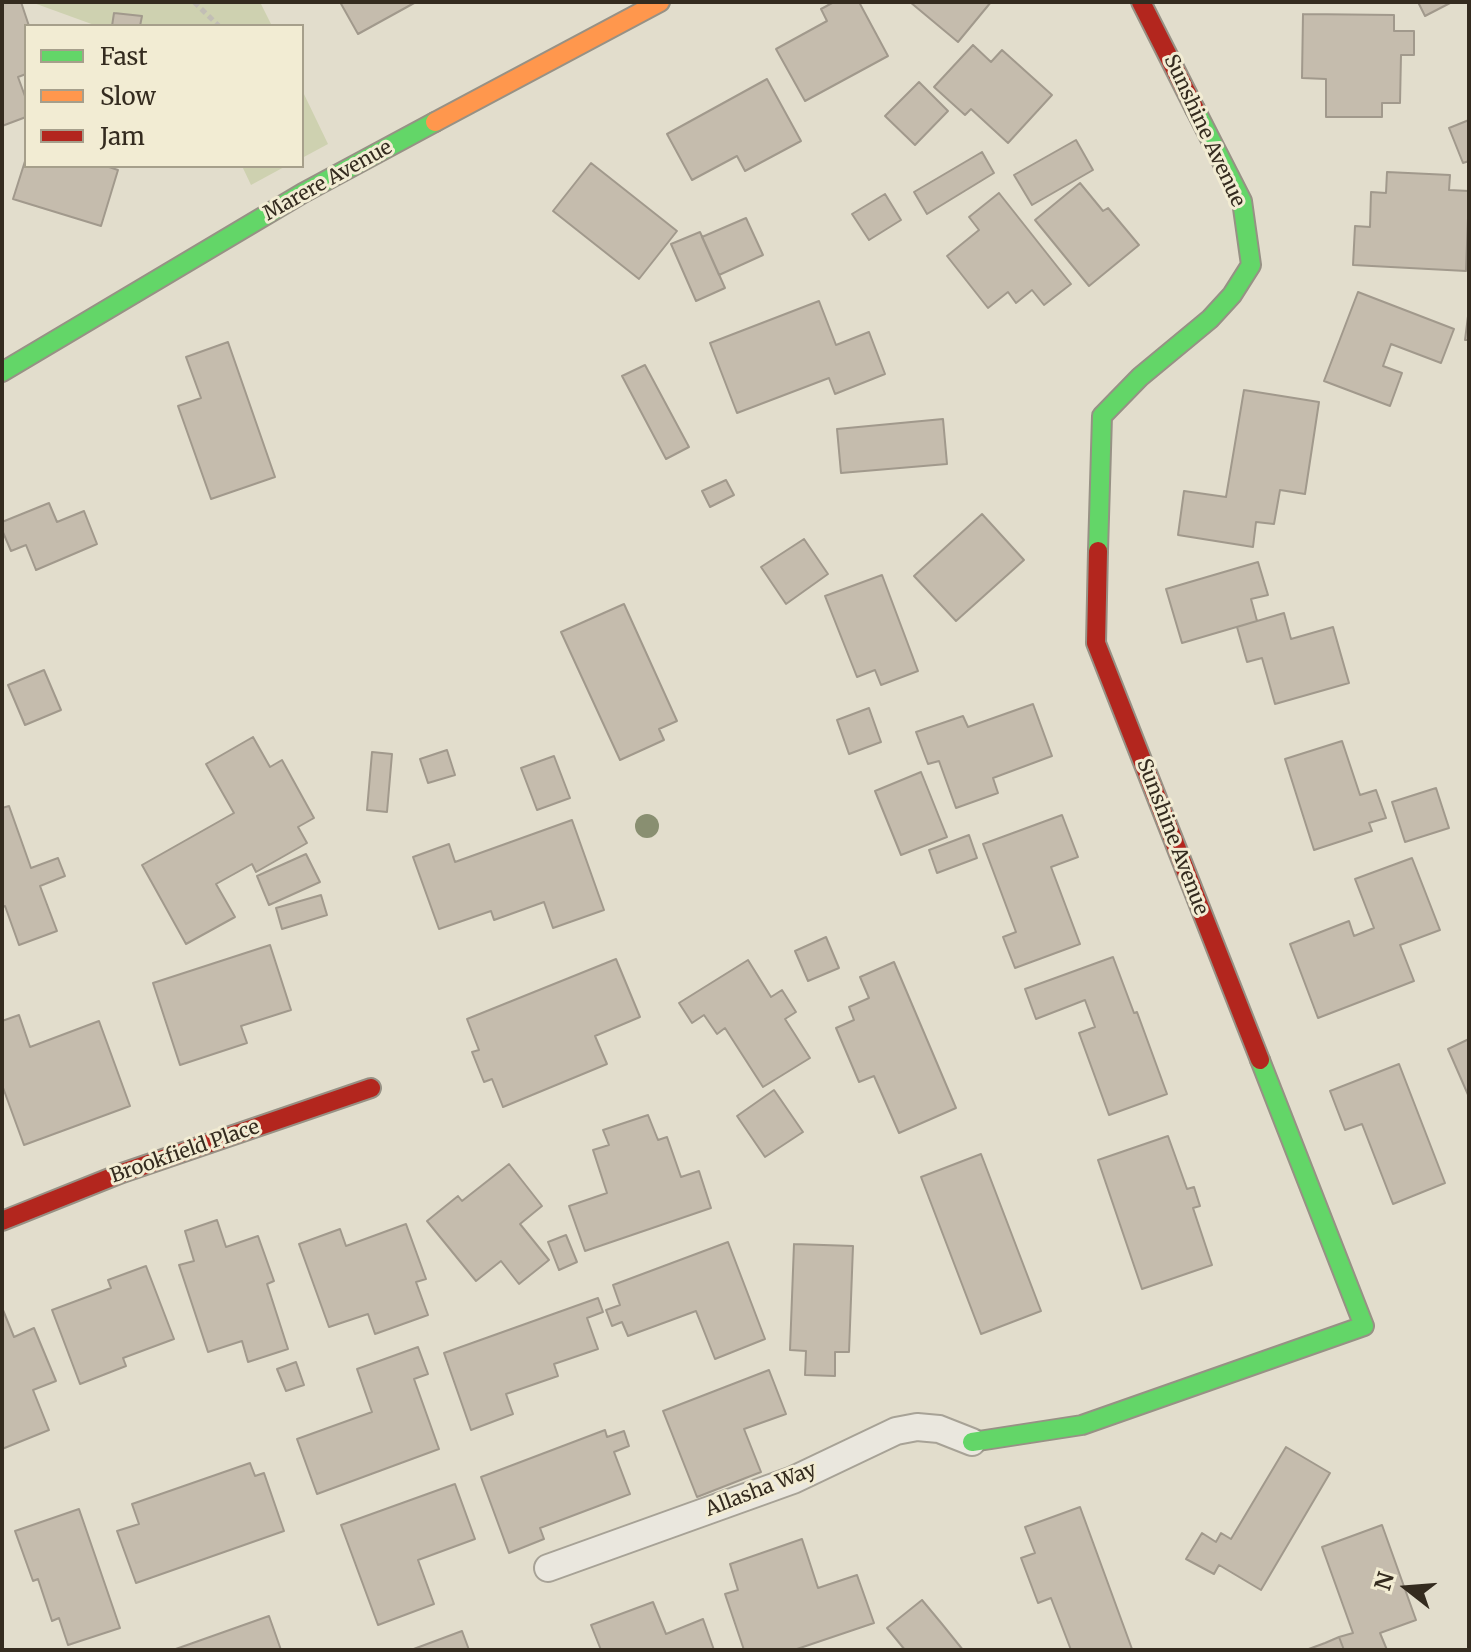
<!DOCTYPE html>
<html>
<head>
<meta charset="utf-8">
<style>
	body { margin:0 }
	#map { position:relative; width:1471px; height:1652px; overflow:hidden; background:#e2ddcc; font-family:Merriweather,serif }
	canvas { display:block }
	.frame { position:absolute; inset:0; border:4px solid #342b1f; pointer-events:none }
	.legend { position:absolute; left:24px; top:24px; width:280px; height:144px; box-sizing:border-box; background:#f2ecd3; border:2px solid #a69f8b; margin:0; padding:10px 14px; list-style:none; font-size:24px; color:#342b1f }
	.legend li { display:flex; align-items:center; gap:16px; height:40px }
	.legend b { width:40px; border:2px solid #a69f8b }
	.north { position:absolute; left:1367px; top:1548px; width:80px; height:80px; -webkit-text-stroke:6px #f2ecd3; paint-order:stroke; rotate:287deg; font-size:22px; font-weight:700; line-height:32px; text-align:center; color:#342b1f }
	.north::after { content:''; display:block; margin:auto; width:28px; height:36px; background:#342b1f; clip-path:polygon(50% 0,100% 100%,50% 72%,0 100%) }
</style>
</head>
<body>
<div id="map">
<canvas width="1471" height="1652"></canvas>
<div class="frame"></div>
<ul class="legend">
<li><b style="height:10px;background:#63d668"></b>Fast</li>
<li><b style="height:10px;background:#ff974d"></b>Slow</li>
<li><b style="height:10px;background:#b3261e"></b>Jam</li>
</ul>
<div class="north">N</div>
</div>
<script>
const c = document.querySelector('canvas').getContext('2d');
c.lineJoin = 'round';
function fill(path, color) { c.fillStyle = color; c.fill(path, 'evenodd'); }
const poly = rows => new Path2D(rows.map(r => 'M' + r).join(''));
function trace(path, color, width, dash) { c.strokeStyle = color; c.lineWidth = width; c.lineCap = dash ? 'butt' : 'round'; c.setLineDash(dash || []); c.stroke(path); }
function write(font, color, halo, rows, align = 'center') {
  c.font = font + ' Merriweather,serif'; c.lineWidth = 6; c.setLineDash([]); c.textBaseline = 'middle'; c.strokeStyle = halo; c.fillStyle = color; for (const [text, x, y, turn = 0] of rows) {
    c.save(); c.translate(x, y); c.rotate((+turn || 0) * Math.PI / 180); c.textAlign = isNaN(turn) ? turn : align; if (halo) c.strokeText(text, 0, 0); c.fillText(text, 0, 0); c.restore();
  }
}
fill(poly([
	[31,2,260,2,272,26,97,26],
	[302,90,328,144,302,158],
	[242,166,286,166,251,185]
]), '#ced1b0');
const building = poly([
	[2,2,21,2,29,26,26,26,26,74,18,77,26,99,26,117,2,126,2,2],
	[340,2,416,2,358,34,340,2],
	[834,2,859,2,888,56,805,101,776,49,827,21,821,9,834,2],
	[910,2,991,2,958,42,910,2],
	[1418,2,1452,2,1425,16,1418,2],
	[114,13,142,16,140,26,112,26,114,13],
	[1303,14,1394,15,1394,31,1414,31,1414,55,1401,55,1400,103,1382,103,1382,117,1326,117,1326,79,1302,78,1303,14],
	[973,45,991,62,1002,50,1052,95,1008,143,971,109,965,115,934,87,973,45],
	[767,79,801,141,745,171,737,156,692,180,667,134,767,79],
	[919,82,948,111,915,145,885,116,919,82],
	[1469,120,1469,161,1463,163,1449,128,1469,120],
	[1076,140,1093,170,1032,205,1014,175,1076,140],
	[982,152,994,173,927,214,914,192,982,152],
	[26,158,26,166,106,166,118,170,101,226,13,199,26,158],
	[591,163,677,231,639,279,553,211,591,163],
	[1387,172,1450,175,1449,190,1469,191,1466,271,1353,265,1355,226,1370,227,1371,192,1386,193,1387,172],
	[1080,183,1103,211,1108,208,1139,245,1089,286,1035,220,1080,183],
	[999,193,1071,284,1044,305,1032,290,1016,303,1008,292,988,308,947,256,979,230,969,217,999,193],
	[885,194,901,220,869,240,852,214,885,194],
	[746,218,763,255,719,275,702,237,746,218],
	[700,232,725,288,696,301,671,244,700,232],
	[1358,292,1454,329,1441,363,1391,344,1383,366,1402,373,1390,406,1324,381,1358,292],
	[819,301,836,345,869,332,885,374,835,394,829,378,737,413,710,343,819,301],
	[1469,308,1469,340,1465,340,1469,308],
	[228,342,275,477,211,499,178,406,201,398,186,357,228,342],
	[645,365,689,447,666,459,622,376,645,365],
	[1244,390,1319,402,1305,494,1280,490,1274,524,1256,522,1253,547,1178,535,1184,491,1226,497,1244,390],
	[943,419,947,464,841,473,837,429,943,419],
	[726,480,734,495,710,507,702,491,726,480],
	[49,503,57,522,84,511,97,544,36,570,26,545,11,551,2,530,2,522,49,503],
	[982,514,1024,560,956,621,914,576,982,514],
	[804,539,828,574,786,604,761,567,804,539],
	[1258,562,1268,595,1251,599,1257,621,1182,643,1166,589,1258,562],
	[882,575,918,671,881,685,875,670,857,677,825,596,882,575],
	[624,604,677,721,659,729,664,740,620,760,561,632,624,604],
	[1284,613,1291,639,1333,627,1349,683,1275,704,1262,658,1247,662,1237,627,1284,613],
	[44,670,61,710,25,725,8,685,44,670],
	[1033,704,1052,756,993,778,998,793,956,808,939,761,928,764,916,732,963,716,968,727,1033,704],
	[869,708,881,742,849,754,837,720,869,708],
	[253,737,270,767,282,760,314,818,298,827,307,843,256,872,252,864,216,884,235,917,186,944,142,865,234,813,206,764,253,737],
	[1342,741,1360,795,1376,790,1386,818,1369,823,1372,831,1314,850,1285,759,1342,741],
	[447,750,455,775,428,783,420,759,447,750],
	[372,752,392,754,387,812,367,810,372,752],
	[554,756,570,798,537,810,521,768,554,756],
	[921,772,947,837,901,855,875,791,921,772],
	[1436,788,1449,828,1405,842,1392,802,1436,788],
	[9,806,31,868,58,858,65,876,40,886,57,931,19,945,5,906,2,907,2,808,9,806],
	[1062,815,1078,857,1051,867,1080,944,1015,968,1003,937,1016,932,983,844,1062,815],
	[572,820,604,910,553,928,544,902,494,920,491,911,439,929,413,857,449,844,455,862,572,820],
	[969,835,977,858,937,873,929,850,969,835],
	[306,854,320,882,269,905,257,876,306,854],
	[1412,858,1440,930,1400,945,1414,981,1318,1018,1290,944,1349,921,1354,936,1374,928,1355,879,1412,858],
	[321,895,327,915,282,929,276,908,321,895],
	[826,937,839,968,808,981,795,951,826,937],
	[270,945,291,1010,241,1026,247,1043,180,1065,153,983,270,945],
	[1113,957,1134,1013,1137,1012,1167,1094,1109,1115,1079,1033,1095,1027,1085,1000,1036,1019,1025,989,1113,957],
	[616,959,640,1017,595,1036,607,1064,503,1107,492,1079,484,1082,472,1052,479,1050,467,1019,616,959],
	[748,960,771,997,782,990,796,1012,785,1019,810,1058,763,1087,725,1028,717,1034,704,1015,692,1023,679,1003,748,960],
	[894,962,956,1108,899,1133,874,1076,859,1082,836,1028,854,1020,849,1007,869,998,860,977,894,962],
	[19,1015,30,1047,99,1021,130,1106,24,1145,2,1085,2,1021,19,1015],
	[1469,1039,1469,1097,1448,1049,1469,1039],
	[1399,1064,1445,1183,1393,1204,1362,1124,1345,1130,1330,1091,1399,1064],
	[774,1090,803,1132,765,1157,737,1116,774,1090],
	[648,1115,658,1140,667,1137,681,1177,699,1171,711,1208,585,1251,569,1206,607,1193,593,1150,609,1145,603,1130,648,1115],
	[1168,1136,1187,1189,1194,1187,1200,1206,1193,1208,1212,1265,1142,1289,1098,1160,1168,1136],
	[981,1154,1041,1311,981,1334,921,1177,981,1154],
	[509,1164,542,1206,520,1224,549,1260,519,1284,501,1261,476,1281,427,1221,458,1196,462,1201,509,1164],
	[217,1220,226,1247,258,1236,274,1281,267,1284,288,1349,248,1362,242,1341,208,1352,179,1265,194,1261,185,1231,217,1220],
	[406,1224,426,1279,416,1282,428,1315,375,1334,368,1314,329,1327,299,1244,340,1229,346,1246,406,1224],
	[566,1235,577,1262,559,1270,548,1242,566,1235],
	[728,1242,765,1339,715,1359,696,1311,628,1336,622,1322,612,1326,606,1310,620,1305,613,1285,728,1242],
	[794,1244,853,1246,849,1352,835,1352,835,1376,805,1375,806,1351,790,1350,794,1244],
	[146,1266,174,1339,123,1358,126,1366,80,1384,52,1310,111,1288,108,1280,146,1266],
	[598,1298,603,1312,587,1318,598,1349,554,1364,558,1376,506,1394,513,1414,471,1430,444,1353,598,1298],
	[3,1310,14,1337,34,1328,56,1381,33,1390,49,1430,2,1449,3,1310],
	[418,1347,428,1374,414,1379,439,1449,317,1494,297,1439,372,1412,357,1369,418,1347],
	[296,1362,304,1385,286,1391,277,1369,296,1362],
	[769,1370,786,1414,744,1429,761,1472,697,1497,663,1411,769,1370],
	[605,1430,607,1437,624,1431,629,1446,614,1452,630,1494,540,1528,544,1539,509,1553,481,1477,605,1430],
	[1286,1447,1330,1473,1261,1590,1219,1565,1214,1574,1186,1559,1202,1533,1216,1542,1221,1533,1231,1539,1286,1447],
	[250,1463,255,1476,264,1473,284,1531,136,1583,117,1531,139,1524,132,1504,250,1463],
	[455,1484,475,1539,418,1560,434,1604,378,1625,341,1525,455,1484],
	[1080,1507,1132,1649,1129,1650,1071,1650,1051,1598,1038,1603,1021,1558,1035,1553,1025,1527,1080,1507],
	[79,1509,120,1628,68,1645,59,1618,52,1621,38,1579,33,1581,15,1531,79,1509],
	[1382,1525,1416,1620,1380,1633,1387,1650,1344,1650,1339,1637,1353,1633,1322,1547,1382,1525],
	[802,1539,818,1588,857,1575,874,1623,794,1650,744,1650,725,1594,738,1590,730,1564,802,1539],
	[922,1600,942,1624,963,1650,905,1650,887,1628,922,1600],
	[653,1602,666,1634,703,1619,714,1650,601,1650,591,1625,653,1602],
	[269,1616,281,1650,173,1650,269,1616],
	[462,1631,469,1650,411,1650,462,1631],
	[1339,1637,1344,1650,1306,1650,1325,1643,1339,1637]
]);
fill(building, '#c5bcad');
trace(building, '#a1998c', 2);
const lane = poly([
	[548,1568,793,1480,896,1431,917,1427,939,1429,972,1442]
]);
const fast = poly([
	[2,372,303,193,435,122],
	[1098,551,1102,416,1140,377,1210,319,1232,295,1251,265,1242,201,1195,109],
	[972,1442,1082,1425,1364,1326,1260,1060]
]);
const slow = poly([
	[435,122,660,2]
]);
const jam = poly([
	[1141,2,1195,109],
	[1098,551,1096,643,1260,1060],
	[2,1221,122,1173,371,1088]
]);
trace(lane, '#a7a296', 30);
trace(fast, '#979185', 22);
trace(slow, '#979185', 22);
trace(jam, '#979185', 22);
trace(poly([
	[194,2,219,26]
]), '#c2beb5', 5, [6, 4]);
trace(lane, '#eae7de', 26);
trace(fast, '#63d668', 18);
trace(slow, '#ff974d', 18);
trace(jam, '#b3261e', 18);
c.fillStyle = '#898f71';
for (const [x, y] of [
	[647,826]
]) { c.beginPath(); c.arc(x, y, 12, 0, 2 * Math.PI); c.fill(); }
write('20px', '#342b1f', '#f2ecd3', [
	["Sunshine Avenue",1204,131,65],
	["Marere Avenue",328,181,-29],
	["Sunshine Avenue",1172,837,69],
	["Brookfield Place",185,1152,-19],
	["Allasha Way",761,1490,-21]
]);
</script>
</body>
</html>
